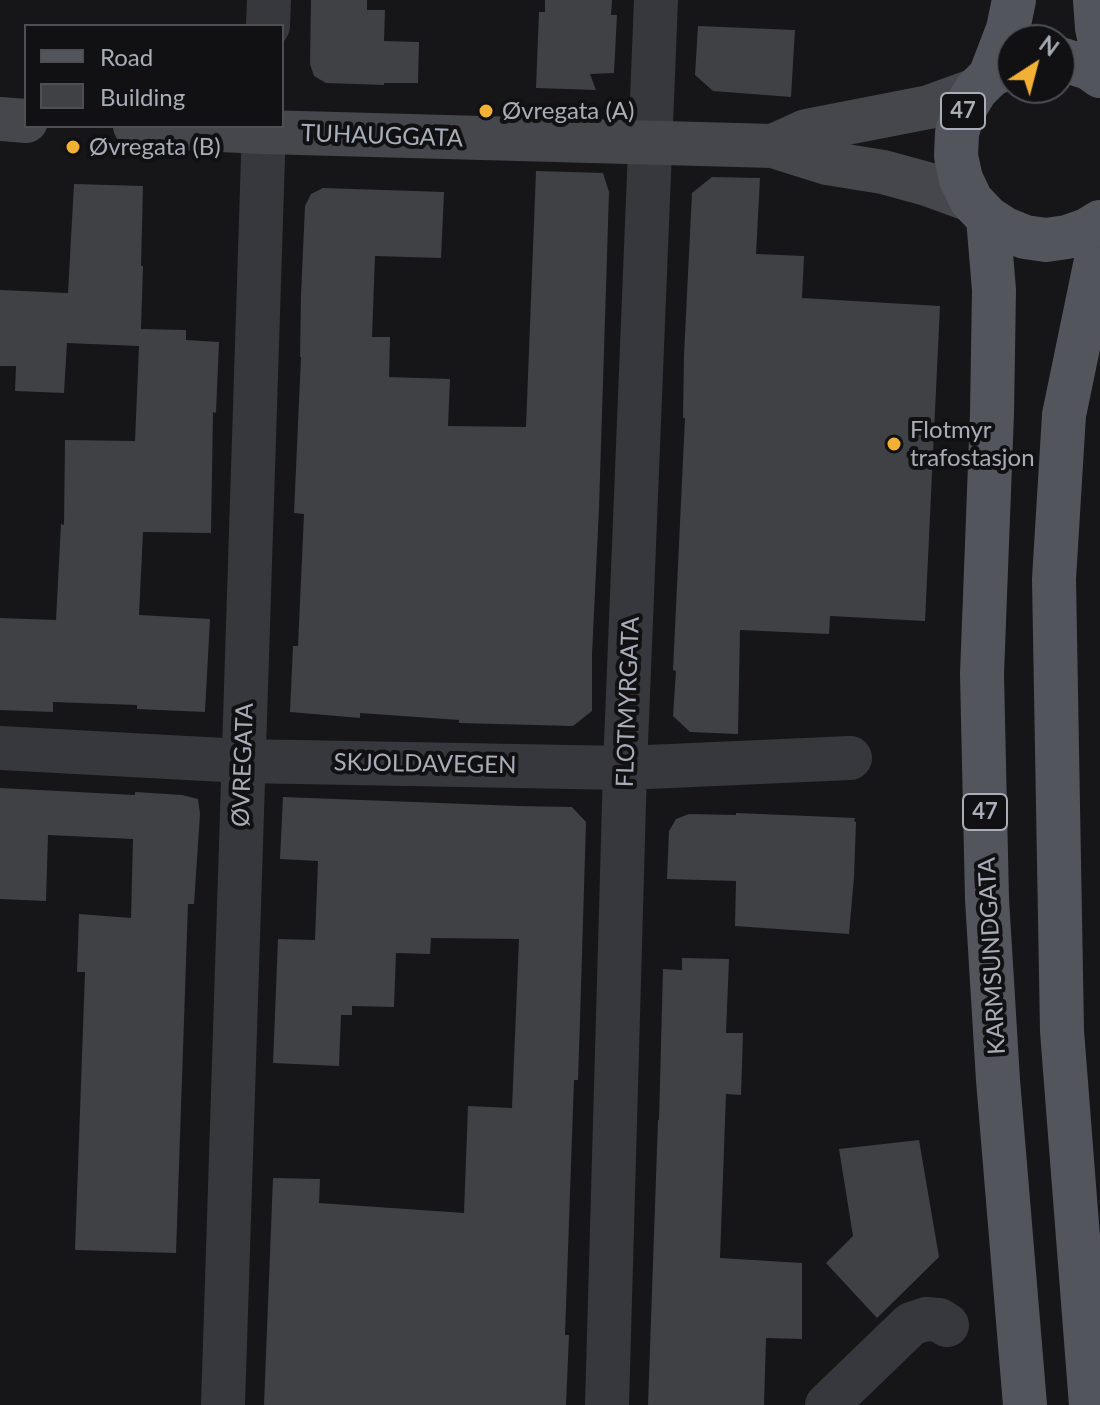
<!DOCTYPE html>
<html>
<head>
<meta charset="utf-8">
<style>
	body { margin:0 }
	#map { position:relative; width:1100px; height:1405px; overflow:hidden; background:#161618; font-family:Lato,sans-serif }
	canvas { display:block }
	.legend { position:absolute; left:24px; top:24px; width:260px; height:104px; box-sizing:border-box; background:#111113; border:2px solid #4d4f55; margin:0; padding:10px 14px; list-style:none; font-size:24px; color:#a8adb8 }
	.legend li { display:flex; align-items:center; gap:16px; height:40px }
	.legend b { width:40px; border:2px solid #4d4f55 }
	.north { position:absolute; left:996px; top:24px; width:80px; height:80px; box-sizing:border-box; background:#111113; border:2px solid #4d4f55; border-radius:50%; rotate:36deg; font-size:22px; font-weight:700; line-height:32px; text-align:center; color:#a8adb8 }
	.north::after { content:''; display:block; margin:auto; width:28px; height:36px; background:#f2b134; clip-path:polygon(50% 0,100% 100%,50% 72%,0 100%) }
</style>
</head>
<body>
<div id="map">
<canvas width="1100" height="1405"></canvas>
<ul class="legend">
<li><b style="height:10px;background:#53555c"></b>Road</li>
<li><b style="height:22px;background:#404145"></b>Building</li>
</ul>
<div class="north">N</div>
</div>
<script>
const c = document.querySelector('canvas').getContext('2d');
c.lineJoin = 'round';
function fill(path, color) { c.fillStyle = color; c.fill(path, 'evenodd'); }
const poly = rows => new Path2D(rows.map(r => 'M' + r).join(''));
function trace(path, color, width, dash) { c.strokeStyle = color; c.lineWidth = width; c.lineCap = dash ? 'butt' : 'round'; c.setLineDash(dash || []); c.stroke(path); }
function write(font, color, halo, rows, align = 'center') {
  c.font = font + ' Lato,sans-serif'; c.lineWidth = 8; c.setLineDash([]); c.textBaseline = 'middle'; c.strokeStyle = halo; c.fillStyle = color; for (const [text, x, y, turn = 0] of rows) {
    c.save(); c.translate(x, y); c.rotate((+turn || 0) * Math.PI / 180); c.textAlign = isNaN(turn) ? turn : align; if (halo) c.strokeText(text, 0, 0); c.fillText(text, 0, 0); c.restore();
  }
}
fill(poly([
	[311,0,367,0,367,10,385,10,384,41,419,42,418,83,384,83,384,85,326,83,314,76,310,64],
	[545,0,612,0,611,15,617,15,614,73,590,74,596,90,536,88,539,12,545,12],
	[698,26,795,30,791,97,713,91,695,75],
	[536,171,603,173,609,192,599,508,592,654,592,711,573,726,459,723,459,720,360,713,360,718,290,712,293,646,298,646,304,514,294,513,301,357,300,357,301,295,305,206,311,194,323,188,444,192,441,258,375,256,372,337,390,337,389,377,450,379,448,426,526,427],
	[712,177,760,178,756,254,804,256,802,298,940,306,925,621,830,616,829,634,740,630,738,734,690,732,673,716,676,671,673,670,685,418,683,418,684,355,692,193],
	[74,184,143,186,141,266,143,266,141,329,186,330,186,340,219,342,216,413,213,412,211,533,143,532,139,615,210,619,205,712,137,709,137,705,53,702,53,712,0,710,0,618,56,620,61,524,64,525,65,440,135,441,139,346,67,343,64,393,15,391,16,366,0,366,0,290,68,293],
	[0,788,135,795,135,792,182,795,198,799,200,814,194,904,188,904,176,1253,75,1250,85,972,77,972,79,914,131,918,133,839,48,835,46,901,0,899],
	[283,797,518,806,572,807,586,822,580,1020,578,1080,574,1080,565,1335,569,1335,566,1405,264,1405,273,1178,320,1179,319,1203,464,1213,468,1106,512,1108,519,939,431,938,430,954,396,953,394,1007,352,1006,352,1015,341,1015,339,1066,273,1063,278,939,315,940,318,861,280,859],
	[736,813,855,818,854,821,856,822,854,877,849,934,735,926,736,881,667,879,669,831,676,819,689,814,736,815],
	[682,958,729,959,726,1033,743,1033,741,1095,726,1094,720,1258,802,1263,802,1339,766,1338,764,1405,648,1405,658,1120,659,1120,663,969,682,970],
	[919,1140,939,1257,877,1318,826,1263,853,1236,839,1149]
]), '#404145');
trace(poly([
	[268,26,269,0],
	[223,1405,264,126],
	[607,1405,625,768,850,758],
	[827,1405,911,1324,926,1319,939,1320,947,1325]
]), '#37383d', 44);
trace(poly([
	[0,748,243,761,625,768,656,0]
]), '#37383d', 44);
trace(poly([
	[0,119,26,121],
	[135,126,264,132,773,146,827,163,883,172,927,184,971,200],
	[773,146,806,131,929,107,976,90]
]), '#45474d', 44);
trace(poly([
	[1095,0,1097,28,1100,42],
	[1060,59,1089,68,1100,76],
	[1012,64,990,76,976,90,964,110,957,133,956,156,961,179,971,200,988,218,1005,229,1025,237,1046,240,1067,237,1087,230,1100,222],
	[990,76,1008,29,1014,0],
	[988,218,994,290,992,413,982,674,987,899,998,1080,1025,1405],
	[1091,1405,1062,1031,1054,579,1064,415,1100,241]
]), '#53555c', 44);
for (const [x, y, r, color] of [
	[486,111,8,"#f2b134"],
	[73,147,8,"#f2b134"],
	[894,444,8,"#f2b134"]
]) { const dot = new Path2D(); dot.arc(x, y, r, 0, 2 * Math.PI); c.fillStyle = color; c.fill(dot); trace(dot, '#111113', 3); }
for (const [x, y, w] of [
	[963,111,44],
	[985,812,44]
]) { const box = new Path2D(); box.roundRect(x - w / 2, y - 18, w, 36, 6); c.fillStyle = '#111113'; c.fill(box); trace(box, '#a8adb8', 2); }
write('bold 22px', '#a8adb8', null, [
	["47",963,111],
	["47",985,812]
]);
write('24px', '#a8adb8', '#111113', [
	["Øvregata (A)",502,111],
	["Øvregata (B)",89,147],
	["Flotmyr",910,430],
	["trafostasjon",910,458]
], 'left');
write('24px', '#a8adb8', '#111113', [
	["TUHAUGGATA",382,136,2],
	["FLOTMYRGATA",628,702,-88],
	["SKJOLDAVEGEN",425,764,1],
	["ØVREGATA",243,765,-88],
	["KARMSUNDGATA",992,956,-93]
]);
</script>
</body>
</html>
